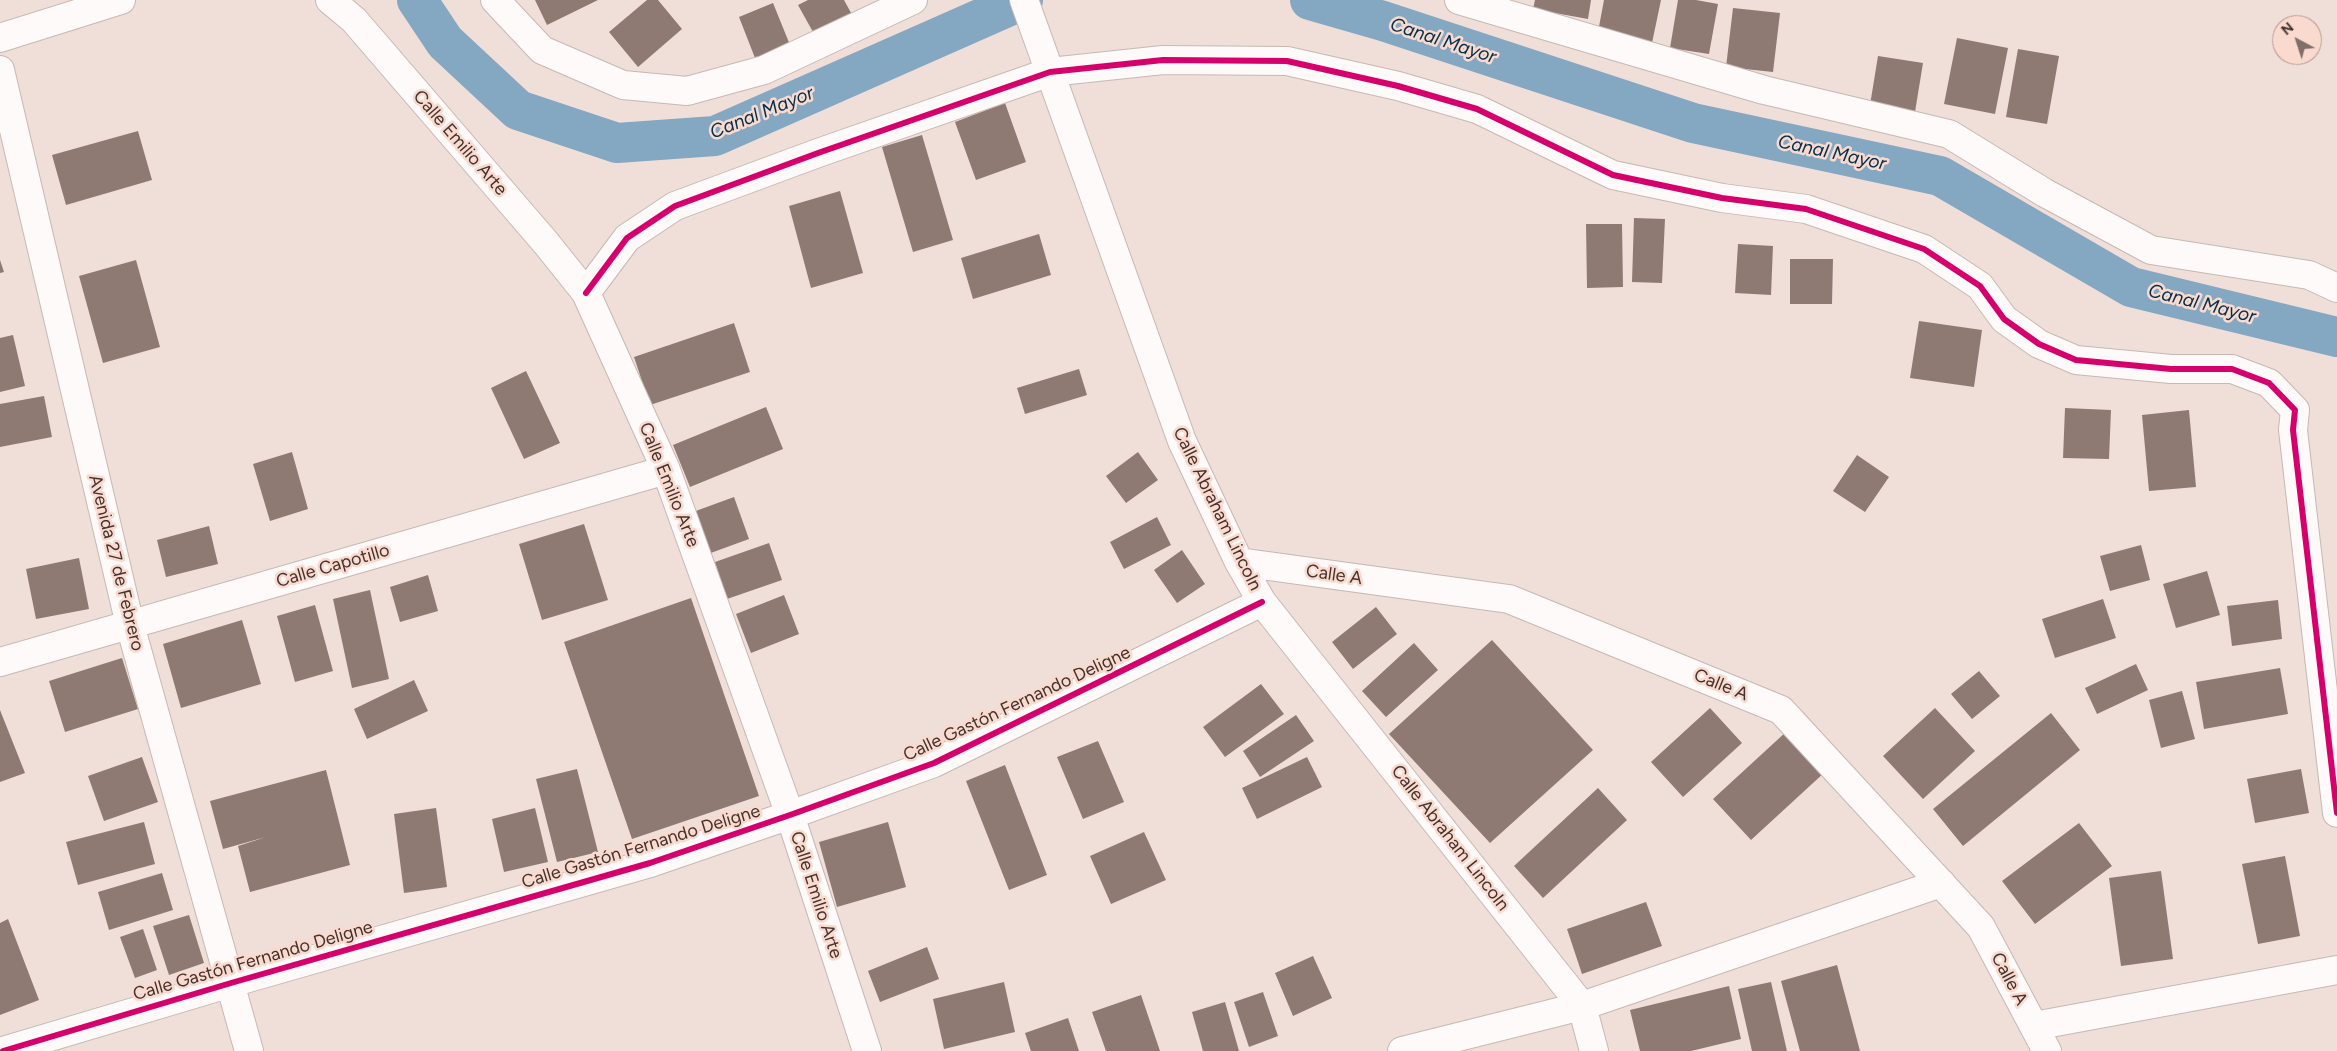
<!DOCTYPE html>
<html>
<head>
<meta charset="utf-8">
<style>
	body { margin:0 }
	#map { position:relative; width:2337px; height:1051px; overflow:hidden; background:#f0ded8; font-family:Figtree,sans-serif }
	canvas { display:block }
	.north { position:absolute; left:2272px; top:15px; width:50px; height:50px; box-sizing:border-box; background:#fadace; border:1px solid #b1978e; border-radius:50%; rotate:320deg; font-size:14px; font-weight:700; line-height:20px; text-align:center; color:#43332e }
	.north::after { content:''; display:block; margin:auto; width:18px; height:22px; background:#806f6a; clip-path:polygon(50% 0,100% 100%,50% 72%,0 100%) }
</style>
</head>
<body>
<div id="map">
<canvas width="2337" height="1051"></canvas>
<div class="north">N</div>
</div>
<script>
const c = document.querySelector('canvas').getContext('2d');
c.lineJoin = 'round';
const poly = rows => new Path2D(rows.map(r => 'M' + r).join(''));
function trace(path, color, width, dash) { c.strokeStyle = color; c.lineWidth = width; c.lineCap = dash ? 'butt' : 'round'; c.setLineDash(dash || []); c.stroke(path); }
function fill(path, color) { c.fillStyle = color; c.fill(path, 'evenodd'); }
function write(font, color, halo, rows, align = 'center') {
  c.font = font + ' Figtree,sans-serif'; c.lineWidth = 5; c.setLineDash([]); c.textBaseline = 'middle'; c.strokeStyle = halo; c.fillStyle = color; for (const [text, x, y, turn = 0] of rows) {
    c.save(); c.translate(x, y); c.rotate((+turn || 0) * Math.PI / 180); c.textAlign = isNaN(turn) ? turn : align; if (halo) c.strokeText(text, 0, 0); c.fillText(text, 0, 0); c.restore();
  }
}
trace(poly([
	[417,0,445,42,518,110,617,143,715,136,1023,0],
	[1310,0,1383,21,1693,123,1940,176,2131,287,2337,337]
]), '#84a7c2', 40);
fill(poly([
	[535,0,598,0,547,25],
	[647,0,658,0,682,29,638,67,609,32],
	[808,0,844,0,855,20,818,41,798,5],
	[1535,0,1591,0,1588,19,1533,9],
	[1604,0,1661,0,1652,43,1598,32],
	[1678,0,1696,0,1718,4,1709,54,1670,48],
	[773,3,790,45,755,58,739,17],
	[1733,8,1780,13,1773,72,1726,67],
	[1957,38,2008,48,1995,114,1944,104],
	[2018,49,2059,56,2047,124,2006,117],
	[1878,56,1923,63,1915,112,1870,105],
	[1005,103,1026,162,976,180,955,122],
	[138,131,152,180,66,205,52,155],
	[922,135,953,240,913,252,882,147],
	[840,191,863,273,811,288,789,206],
	[1634,218,1665,219,1662,283,1632,282],
	[1586,224,1622,224,1623,287,1587,288],
	[1039,234,1051,275,973,299,961,258],
	[1738,244,1773,246,1771,295,1735,293],
	[1790,259,1833,259,1832,304,1790,304],
	[0,260,4,272,0,273],
	[136,260,160,347,103,363,79,276],
	[1919,321,1982,330,1974,387,1910,378],
	[734,323,750,372,650,405,634,357],
	[13,335,25,386,0,392,0,338],
	[1079,369,1087,395,1025,414,1017,388],
	[526,371,560,443,524,459,491,388],
	[44,396,52,437,0,447,0,404],
	[766,407,783,449,690,487,673,445],
	[2065,408,2111,410,2109,459,2063,458],
	[2189,410,2196,487,2149,491,2142,415],
	[292,452,308,509,270,521,253,464],
	[1138,452,1158,480,1126,503,1106,476],
	[1857,455,1889,477,1865,512,1833,491],
	[734,497,749,539,708,554,693,512],
	[1157,517,1171,545,1124,569,1110,542],
	[584,524,608,600,542,620,519,544],
	[209,526,218,564,166,577,157,540],
	[769,543,782,580,727,599,715,562],
	[2141,545,2150,580,2110,591,2100,556],
	[1182,550,1205,584,1177,603,1154,570],
	[79,558,89,609,36,619,26,569],
	[2207,571,2220,615,2176,628,2163,584],
	[428,575,438,611,400,622,390,587],
	[370,590,389,679,352,688,333,599],
	[784,595,799,634,751,653,736,614],
	[691,598,759,796,632,839,564,642],
	[2103,599,2116,638,2055,658,2042,619],
	[2278,600,2282,639,2232,646,2227,606],
	[315,605,333,671,295,682,277,616],
	[1376,607,1397,634,1353,669,1332,642],
	[242,620,261,684,181,708,163,644],
	[1492,640,1593,750,1490,843,1389,734],
	[1414,643,1438,670,1386,717,1362,691],
	[122,658,138,709,65,732,49,681],
	[2136,664,2148,690,2097,714,2085,688],
	[2280,668,2288,714,2204,729,2196,682],
	[1979,671,2000,696,1972,719,1951,694],
	[414,680,428,711,367,739,354,709],
	[1261,684,1284,714,1225,757,1203,727],
	[2182,691,2195,739,2161,748,2149,700],
	[1710,708,1742,743,1683,797,1651,762],
	[1935,708,1975,751,1923,799,1883,756],
	[0,710,25,773,0,782],
	[2051,713,2080,750,1963,846,1933,809],
	[1296,715,1314,741,1260,777,1243,751],
	[1787,731,1825,772,1751,840,1713,799],
	[1098,741,1124,802,1083,819,1057,757],
	[142,757,158,802,104,821,88,776],
	[1307,757,1322,787,1257,819,1242,788],
	[1005,765,1047,875,1009,890,966,781],
	[577,769,598,852,557,862,536,779],
	[2301,769,2309,813,2255,823,2247,779],
	[326,770,350,865,250,892,238,846,266,837,223,849,210,801],
	[1598,788,1627,820,1543,898,1514,866],
	[436,808,447,887,404,893,394,814],
	[535,808,548,862,504,872,492,819],
	[144,822,155,864,78,885,66,842],
	[888,822,906,887,837,907,819,842],
	[2079,823,2112,866,2035,924,2002,881],
	[1144,832,1166,880,1111,904,1090,856],
	[2285,856,2300,936,2258,944,2242,864],
	[2161,871,2173,959,2121,966,2109,878],
	[162,873,173,910,109,930,98,892],
	[1646,902,1662,946,1582,974,1567,929],
	[189,915,204,963,169,975,153,926],
	[8,919,39,1000,0,1015,0,923],
	[143,929,157,970,135,978,120,937],
	[927,947,939,979,880,1002,868,971],
	[1313,956,1332,998,1293,1016,1275,973],
	[1837,965,1860,1051,1800,1051,1781,981],
	[1004,982,1015,1032,944,1049,933,999],
	[1771,982,1787,1051,1752,1051,1738,989],
	[1729,986,1741,1039,1691,1051,1640,1051,1630,1010],
	[1263,992,1278,1036,1249,1047,1234,1002],
	[1141,995,1160,1051,1106,1051,1092,1012],
	[1225,1002,1239,1051,1203,1051,1192,1012],
	[1068,1018,1079,1051,1031,1051,1025,1033]
]), '#8e7a73');
const minor = poly([
	[330,0,354,20,546,243,586,293,666,470,790,815,867,1051],
	[495,0,542,50,623,85,687,91,764,70,913,0],
	[1024,0,1182,441,1239,562,1262,602,1582,1006,1594,1051],
	[1459,0,1764,90,1949,134,2045,193,2151,250,2309,275,2337,288],
	[0,38,121,0],
	[0,70,130,625,249,1051],
	[586,293,627,238,675,206,818,153,1050,72,1163,60,1287,61,1398,86,1477,109,1613,175,1722,198,1806,209,1924,249,1980,286,2004,319,2039,344,2076,360,2171,369,2232,369,2269,383,2295,410,2293,430,2337,813],
	[1239,562,1509,599,1781,710,1981,927,2047,1051],
	[0,662,666,470],
	[2034,1026,2337,970],
	[3,1051,231,983,650,863,790,815,934,763,1262,602],
	[1402,1051,1582,1006,1941,883]
]);
trace(minor, '#c7b8b3', 30);
trace(minor, '#fdfaf9', 28);
trace(poly([
	[586,293,627,238,675,206,818,153,1050,72,1163,60,1287,61,1398,86,1477,109,1613,175,1722,198,1806,209,1924,249,1980,286,2004,319,2039,344,2076,360,2171,369,2232,369,2269,383,2295,410,2293,430,2337,813],
	[3,1051,231,983,650,863,790,815,934,763,1262,602]
]), '#d6006c', 6);
write('18px', '#43332e', '#fadace', [
	["Calle Emilio Arte",460,143,49],
	["Calle Emilio Arte",669,485,68],
	["Calle Abraham Lincoln",1217,509,64],
	["Avenida 27 de Febrero",116,563,76],
	["Calle Capotillo",333,566,-16],
	["Calle A",1334,575,8],
	["Calle A",1721,685,22],
	["Calle Gastón Fernando Deligne",1017,704,-25],
	["Calle Abraham Lincoln",1450,838,52],
	["Calle Gastón Fernando Deligne",641,847,-17],
	["Calle Emilio Arte",816,895,72],
	["Calle Gastón Fernando Deligne",253,961,-16],
	["Calle A",2009,979,62]
]);
write('italic 19px', '#00304c', '#fadace', [
	["Canal Mayor",1443,41,18],
	["Canal Mayor",762,113,-22],
	["Canal Mayor",1832,153,12],
	["Canal Mayor",2202,304,14]
]);
</script>
</body>
</html>
